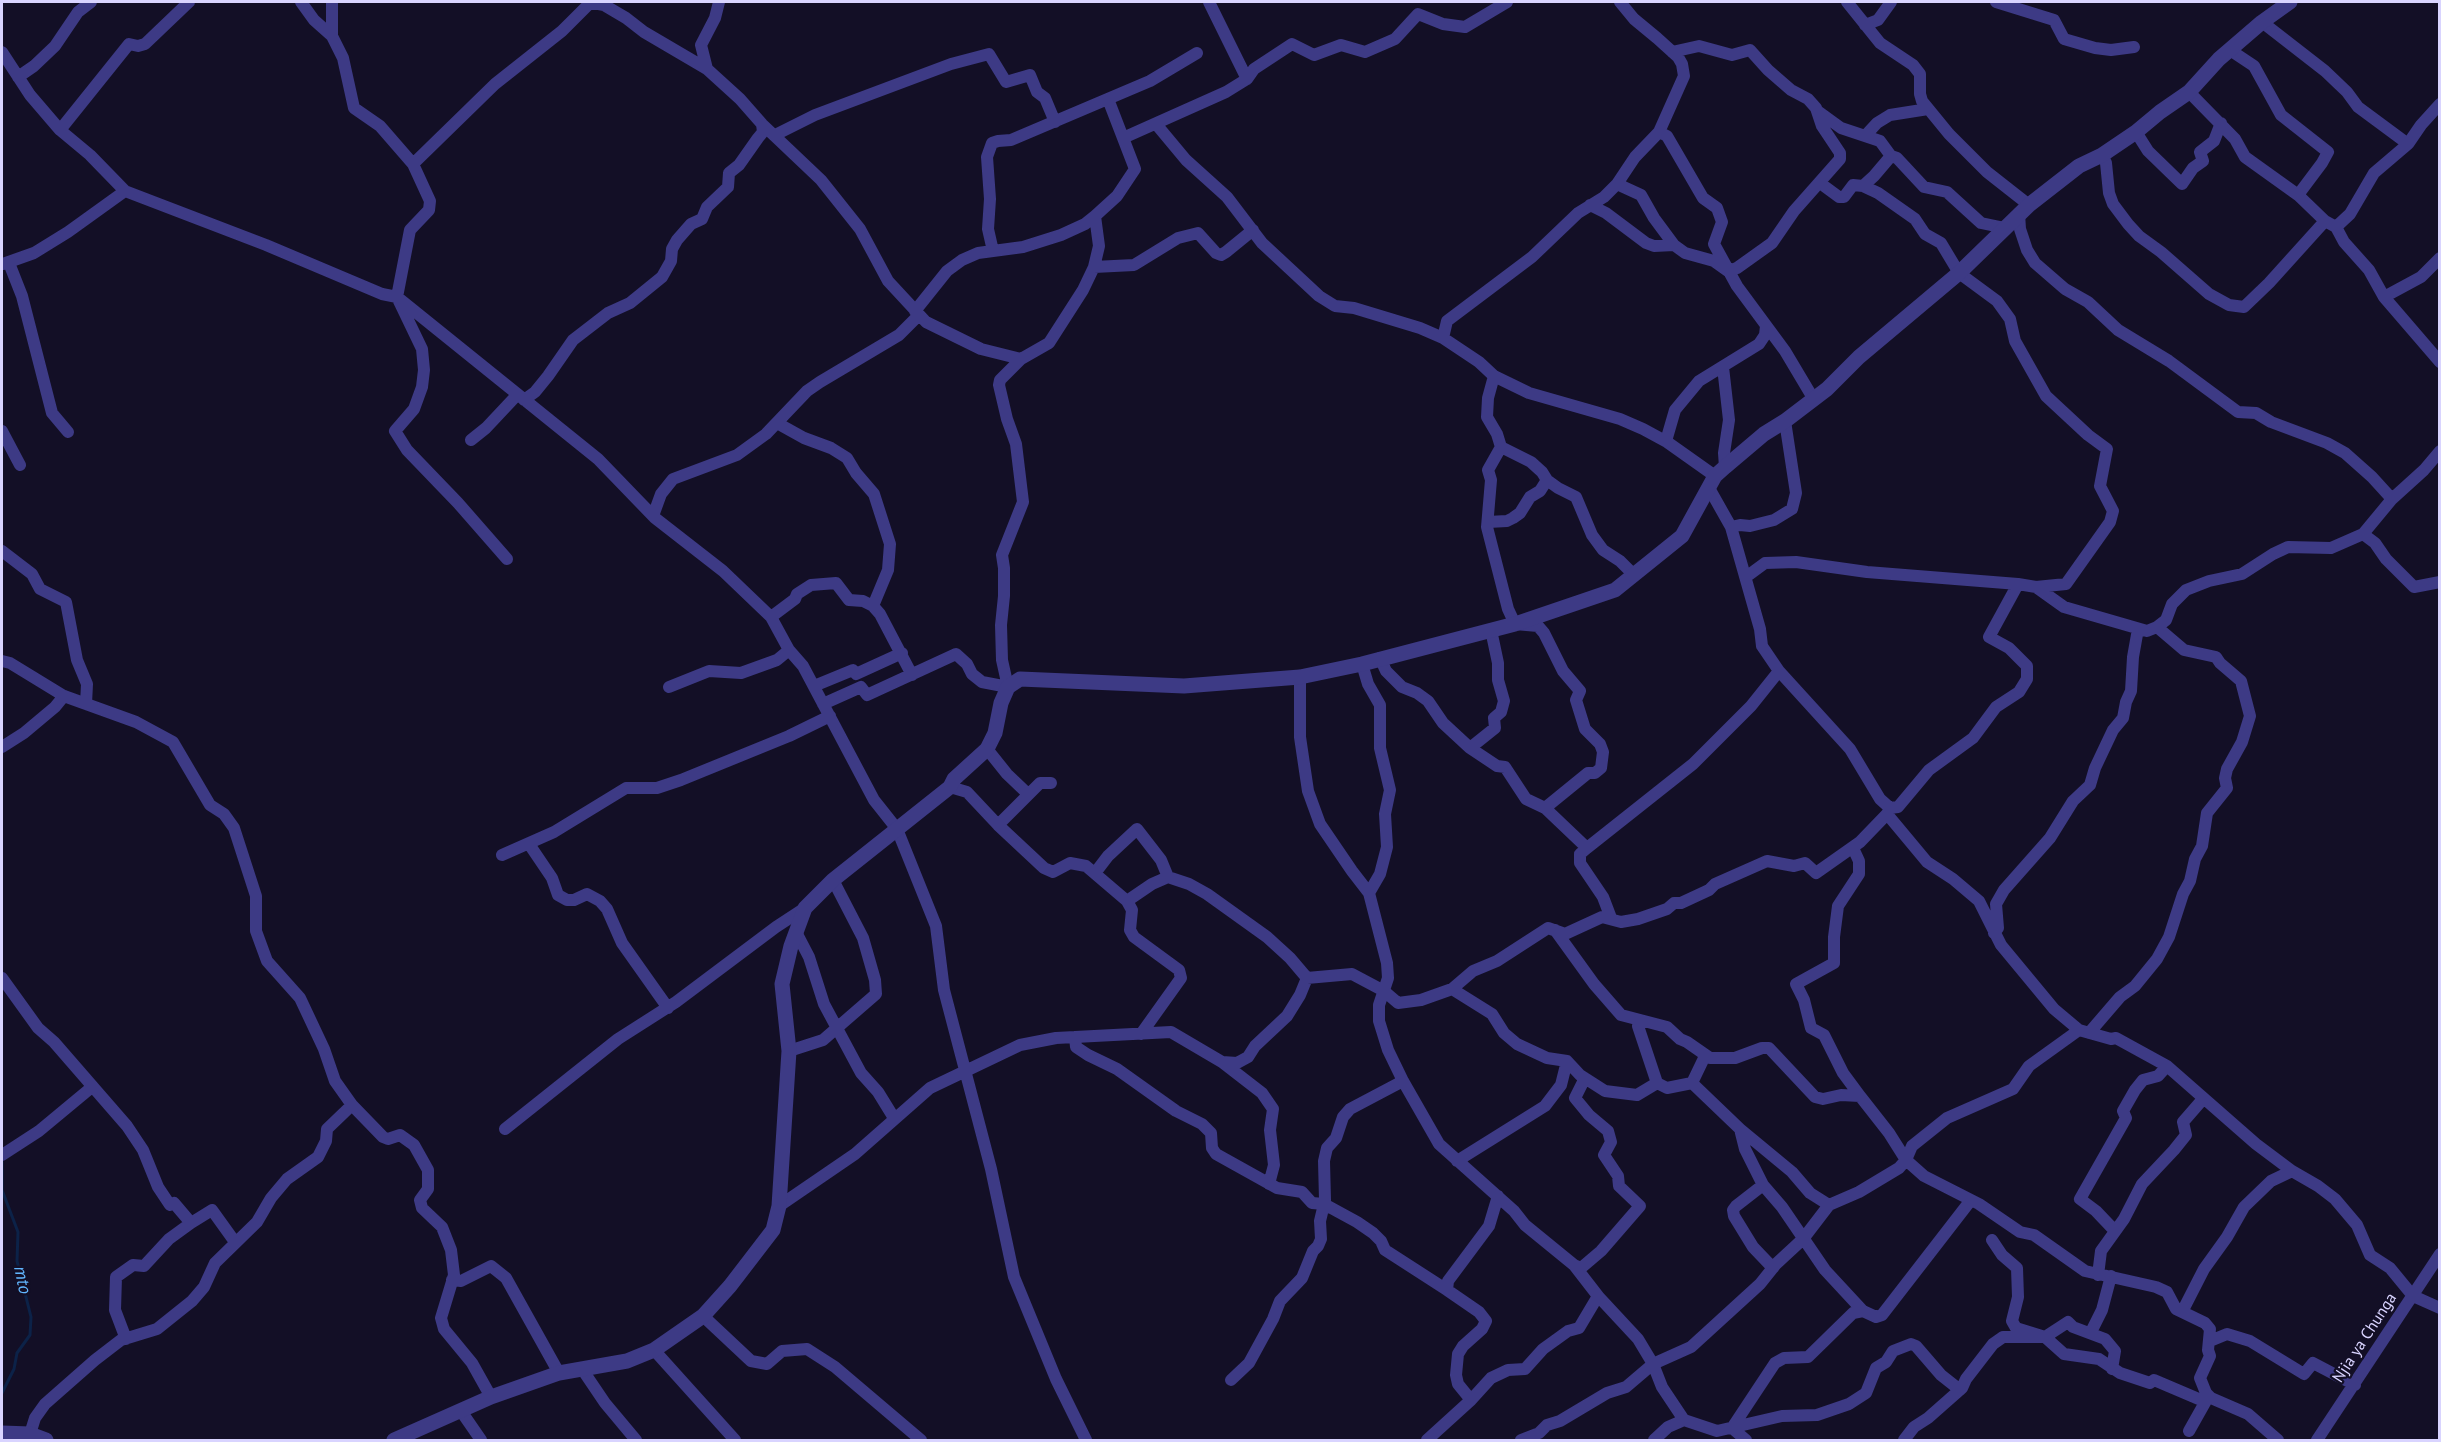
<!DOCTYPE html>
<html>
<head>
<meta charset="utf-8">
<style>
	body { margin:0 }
	#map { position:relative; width:2441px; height:1442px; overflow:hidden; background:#130f26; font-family:"PT Sans",sans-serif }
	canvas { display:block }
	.frame { position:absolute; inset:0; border:3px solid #d9d4ff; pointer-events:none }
</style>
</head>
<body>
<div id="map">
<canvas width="2441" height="1442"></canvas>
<div class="frame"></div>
</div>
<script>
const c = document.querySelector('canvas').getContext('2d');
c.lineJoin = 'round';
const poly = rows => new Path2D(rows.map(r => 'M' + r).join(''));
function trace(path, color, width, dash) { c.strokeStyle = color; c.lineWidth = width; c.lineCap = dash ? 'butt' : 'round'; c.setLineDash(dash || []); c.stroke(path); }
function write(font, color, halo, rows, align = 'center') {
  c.font = font + ' "PT Sans",sans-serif'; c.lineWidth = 4.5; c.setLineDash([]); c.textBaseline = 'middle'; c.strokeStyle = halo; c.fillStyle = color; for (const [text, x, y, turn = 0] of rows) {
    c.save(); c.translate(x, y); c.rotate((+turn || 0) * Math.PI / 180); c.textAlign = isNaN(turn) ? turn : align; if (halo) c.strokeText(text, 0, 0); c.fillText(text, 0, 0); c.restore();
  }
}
trace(poly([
	[2,1162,2,1190,18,1232,17,1261,31,1317,30,1335,17,1353,14,1369,2,1393]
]), '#0c2248', 3);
trace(poly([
	[301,2,314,20,332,36],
	[332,2,332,36,343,58,354,108,380,126,413,164,430,201,429,210,410,230,397,297,422,349,424,370,422,387,414,409,395,431,407,450,458,503,507,559],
	[588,2,604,5,626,18,644,32,707,69,740,99,762,124,821,180,860,229,888,281,926,322,981,349,1021,359],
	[1847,2,1880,43,1913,65,1920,74,1920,94,1922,101,1949,134,1987,172,2029,205],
	[1996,2,2054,20,2064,39,2095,48,2111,50,2134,47],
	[2262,22,2325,71,2347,92,2358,107,2408,144,2421,125,2440,104],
	[1865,25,1878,20,1891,2],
	[2230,50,2254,66,2281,115,2328,152,2322,163,2298,195],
	[2,52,30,95,60,130,90,155,125,191,266,245,382,294,397,297,598,459,655,518,723,571,771,617,789,650,803,666,874,800,897,829,936,926,944,990,991,1169,1014,1277,1056,1379,1086,1440],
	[707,69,701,45,715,18,719,2],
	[18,77,34,66,55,46,78,12,91,2],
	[1247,79,1254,69,1292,44,1314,55,1341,45,1365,52,1395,39,1418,14,1443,24,1465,27,1507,2],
	[2189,92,2235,139,2245,157,2298,195,2325,221,2336,227,2344,242,2369,270,2384,297,2440,362],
	[1819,112,1841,128,1865,136,1877,123,1890,115,1928,109],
	[1156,124,1186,160,1227,197,1262,243,1319,296,1335,306,1354,308,1420,328,1443,338,1479,362,1494,376,1529,393,1620,419,1643,429,1667,442,1715,476],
	[60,130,129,44,138,46,145,44,189,2],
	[1659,132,1667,136,1703,198,1717,208,1722,222,1714,244,1737,286,1785,351,1813,398],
	[2136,132,2148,151,2182,184,2193,168,2203,161,2200,152,2214,141,2221,123],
	[775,135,815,115,951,64,989,54,1006,82,1030,75,1037,92,1045,98,1055,122],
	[1123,138,1226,92,1247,79,1209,2],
	[2102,155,2106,163,2109,193,2113,204,2128,224,2139,236,2161,252,2209,294,2229,305,2244,307,2269,283,2325,221],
	[1891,156,1897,158,1924,187,1947,192,1981,223,2005,228],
	[413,164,495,84,562,31,590,3],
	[1820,183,1839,197,1844,197,1853,185,1863,186,1874,176,1891,156,1880,141,1865,136],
	[1617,184,1641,195,1654,218,1674,245,1685,253,1714,261,1728,271,1737,268,1772,243,1794,211,1840,159,1840,153,1822,126,1816,108,1808,99,1791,90,1768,70,1750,50,1732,55,1699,46,1672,52],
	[1863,186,1878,193,1915,219,1925,234,1941,243,1959,273,1997,301,2010,319,2015,341,2046,396,2088,435,2107,449,2100,486,2113,511,2110,522,2066,584,2036,587],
	[1590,205,1606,213,1646,243,1654,246,1674,245],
	[2019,213,2020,229,2027,250,2035,263,2065,289,2088,302,2118,330,2169,361,2238,412,2256,413,2271,422,2327,443,2345,453,2372,477,2392,499],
	[2336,227,2350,214,2374,173,2408,144],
	[993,251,988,229,990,199,987,157,992,143,998,141,1011,140,1150,81,1197,53],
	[9,263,22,296,52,413,68,432],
	[3,264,34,253,68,232,125,191],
	[1094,267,1134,265,1178,238,1198,233,1216,253,1221,255,1226,252,1253,230],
	[2384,297,2421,277,2440,258],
	[915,311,947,271,962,260,978,253,1023,247,1061,235,1085,224,1095,216],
	[1443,338,1447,321,1532,257,1578,213,1604,197,1617,184,1635,157,1659,132,1684,76,1682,64,1678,57,1657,38,1634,19,1620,2],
	[1723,367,1729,420,1724,453,1725,467],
	[1494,376,1488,398,1487,417,1497,434,1501,447,1488,470,1491,480,1487,527,1508,609,1515,624,1538,626,1544,633,1563,671,1580,691,1576,700,1585,729,1600,744,1603,752,1601,768,1595,773,1588,773,1545,808],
	[524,400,535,392,548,376,573,340,608,313,630,303,662,277,671,261,672,249,677,240,691,224,702,219,707,207,728,187,729,173,739,165,758,138,763,132,762,124],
	[777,423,804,438,831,448,847,458,856,473,874,494,890,544,888,570,873,606],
	[2,431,20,465],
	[471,440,486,428,517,395],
	[1666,441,1675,410,1699,381,1759,344,1765,335,1766,326],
	[1547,480,1558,488,1576,497,1592,535,1603,550,1620,561,1634,575],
	[1709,488,1731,527,1760,629,1762,646,1779,671,1850,749,1880,799,1890,808,1887,814,1927,862,1953,879,1979,901,2001,945,2054,1009,2079,1030,2111,1039,2116,1038,2167,1066,2256,1144,2292,1171,2318,1186,2335,1199,2357,1225,2370,1255,2390,1268,2413,1296,2440,1308],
	[653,516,661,494,673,479,737,455,766,434,807,391,820,382,899,335,919,315],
	[1488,522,1507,521,1513,518,1520,513,1530,497,1540,491,1547,480,1542,472,1531,462,1501,447],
	[1731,527,1740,525,1750,526,1774,520,1792,509,1796,493,1785,421],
	[2363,534,2392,499,2424,470,2440,451],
	[2,551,32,574,40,589,66,602,77,660,87,684,86,704],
	[1746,577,1765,563,1796,562,1867,572,2018,584,2036,587,2064,607,2147,631,2157,627,2166,620,2172,604,2186,590,2209,581,2242,574,2273,554,2288,547,2331,548,2363,534,2375,543,2386,559,2414,587,2440,582],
	[771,617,795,599,797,594,811,585,836,583,849,600,863,601,873,606,880,614,912,675],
	[1380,658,1386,671,1402,687,1417,693,1428,701,1443,723,1470,748,1495,728,1494,718,1501,712,1504,701,1498,680,1498,663,1491,630],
	[2,661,10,663,64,696,136,722,173,742,210,805,224,814,234,828,256,896,256,931,267,961,300,998,324,1049,335,1081,352,1105,383,1137,388,1139,400,1135,414,1145,428,1170,428,1189,420,1200,422,1208,442,1227,451,1250,454,1275,441,1318,444,1329,472,1363,491,1397],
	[1362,664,1368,684,1380,705,1380,748,1390,790,1385,814,1387,847,1380,874,1369,893,1387,963,1388,978,1379,1005,1379,1021,1388,1050,1403,1081,1439,1144,1514,1211,1525,1225,1574,1265,1598,1296,1638,1339,1653,1364,1662,1387,1684,1420,1717,1431,1782,1416,1817,1415,1849,1404,1866,1393,1876,1368,1886,1362,1893,1351,1911,1344,1916,1346,1941,1375,1960,1390],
	[1300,677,1300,737,1308,791,1320,824,1352,871,1369,893],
	[814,686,853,670,856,674,902,653],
	[669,687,709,671,741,673,777,660,789,650],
	[823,704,861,687,867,695,956,654,967,664,972,674,982,682,1008,687,1002,660,1001,625,1004,596,1004,568,1002,555,1023,502,1016,444,1007,419,999,385,1000,380,1021,359,1049,343,1083,290,1094,267,1099,246,1095,216,1117,196,1135,169,1108,99],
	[2,747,24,733,55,707,64,696],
	[1470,748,1497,766,1505,767,1526,799,1545,808,1587,848,1693,764,1751,706,1779,671],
	[987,749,1007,774,1028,794],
	[950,787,967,792,998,825,1044,868,1053,872,1070,863,1086,866,1127,901,1152,884,1168,877,1189,884,1207,894,1267,937,1290,958,1307,978],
	[1890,808,1898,807,1929,770,1973,738,1996,707,2019,692,2027,679,2027,666,2009,648,1989,637,2018,584],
	[998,825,1040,783,1051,783],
	[529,844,552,878,558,895,567,900,574,900,587,894,600,901,607,909,622,943,668,1008],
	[1587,848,1580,854,1580,863,1603,897,1611,918],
	[1853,848,1859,861,1859,874,1838,906,1834,937,1834,963,1796,984,1804,1000,1811,1028,1824,1035,1843,1073,1860,1096],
	[502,855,554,832,626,788,657,788,681,780,789,736,830,716],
	[1095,873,1108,856,1137,829,1161,860,1168,877],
	[1127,901,1132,910,1130,930,1134,937,1179,970,1181,978,1141,1034],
	[1555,930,1594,984,1621,1015,1667,1027,1680,1039,1687,1042,1710,1058,1735,1058,1762,1048,1769,1048,1815,1097,1823,1099,1841,1095,1860,1096,1889,1133,1906,1160],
	[796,932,809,957,824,1004,861,1073,878,1092,894,1118],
	[1994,933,1998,928,1996,904,2004,890,2050,838,2073,801,2090,785,2095,768,2113,730,2123,718,2126,702,2131,691,2133,657,2138,629],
	[2,978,38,1028,54,1042,127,1126,143,1150,158,1187,170,1205,174,1203,191,1223,212,1210,235,1242],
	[1452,989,1492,1014,1504,1033,1517,1044,1547,1058,1567,1061,1580,1075,1605,1091,1637,1095,1657,1083,1667,1088,1692,1083,1705,1056],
	[1640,1020,1638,1026,1657,1083],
	[2089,1033,2120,997,2135,986,2157,959,2169,937,2183,894,2190,881,2195,859,2202,846,2207,813,2227,788,2225,778,2227,769,2242,742,2250,716,2241,681,2220,663,2216,657,2184,650,2157,627],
	[1075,1037,1076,1047,1088,1055,1117,1069,1176,1111,1202,1124,1211,1133,1212,1148,1216,1154,1277,1188,1302,1192,1312,1203,1324,1204,1357,1222,1373,1233,1381,1241,1385,1250,1447,1290],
	[789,1051,823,1040,876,994,875,980,863,938,833,880],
	[1222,1062,1237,1063,1248,1057,1255,1046,1287,1016,1300,995,1307,978,1352,974,1384,991,1398,1003,1421,1000,1452,989,1473,971,1497,961,1548,928,1565,934,1602,917,1621,922,1638,919,1667,909,1674,903,1681,903,1709,890,1715,884,1767,861,1794,866,1805,863,1816,873,1860,842,1887,814],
	[1692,1083,1740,1129,1745,1149,1763,1185,1736,1206,1733,1210,1734,1216,1753,1247,1773,1268],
	[505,1129,618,1039,676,1002,776,927,805,908],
	[1740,1129,1792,1172,1810,1193,1829,1205],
	[2,1155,39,1131,92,1087],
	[1906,1160,1912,1146,1947,1118,2013,1089,2029,1066,2079,1030],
	[1457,1161,1545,1106,1561,1085,1567,1061],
	[1763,1185,1782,1207,1825,1270,1863,1311],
	[779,1206,855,1154,930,1088,1020,1045,1056,1038,1171,1032,1222,1062,1262,1093,1273,1109,1270,1130,1274,1165,1269,1184],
	[2115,1231,2096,1211,2080,1199,2126,1118,2123,1111,2135,1090,2143,1080,2158,1076,2167,1066],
	[1992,1240,2002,1255,2017,1268,2018,1297,2012,1321,2016,1328,2045,1337,2064,1354,2099,1359,2120,1373,2150,1383,2154,1380,2201,1400,2211,1398],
	[1574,1265,1581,1268,1601,1251,1640,1206,1619,1186,1618,1176,1604,1155,1611,1142,1608,1131,1589,1115,1575,1098,1585,1078],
	[2098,1275,2101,1251,2124,1219,2142,1184,2174,1150,2186,1135,2183,1122,2203,1099],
	[452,1280,461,1281,491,1266,506,1278,559,1373],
	[2182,1312,2204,1269,2227,1237,2244,1207,2271,1181,2292,1171],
	[703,1316,751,1361,767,1364,782,1351,807,1349,835,1367,921,1440],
	[2091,1332,2102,1310,2111,1276],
	[126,1339,115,1310,116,1277,133,1265,144,1266,169,1239,191,1223],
	[2210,1341,2227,1334,2250,1341,2304,1374,2313,1363,2355,1385],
	[654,1350,735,1440],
	[582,1369,605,1403,636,1440],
	[1231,1380,1249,1363,1273,1319,1280,1301,1302,1278,1313,1251,1318,1246,1321,1239,1320,1221,1325,1200,1324,1161,1327,1148,1336,1138,1343,1117,1350,1109,1403,1081],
	[1471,1400,1491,1378,1508,1370,1525,1369,1543,1349,1568,1331,1579,1328,1598,1296],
	[461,1411,481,1440],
	[2189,1431,2207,1399],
	[30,1434,35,1418,45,1404,95,1360,121,1340,157,1329,192,1301,204,1287,215,1263,257,1222,271,1198,287,1179,318,1157,326,1141,327,1129,352,1105],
	[1427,1440,1471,1400,1458,1384,1456,1375,1458,1354,1463,1346,1482,1329,1486,1321,1479,1312,1447,1290,1448,1281,1489,1226,1498,1196],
	[1521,1440,1539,1433,1547,1425,1560,1421,1607,1393,1626,1387,1653,1364,1691,1347,1760,1284,1776,1264,1803,1239,1829,1205,1859,1192,1899,1168,1906,1160,1924,1176,1979,1204,2020,1232,2034,1235,2085,1271,2156,1287,2167,1292,2176,1309,2205,1323,2210,1329,2208,1350,2210,1356,2200,1378,2206,1393,2211,1398,2248,1414,2278,1440],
	[1654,1440,1668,1427,1684,1420],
	[1746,1440,1732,1428,1775,1363,1784,1358,1808,1357,1853,1313,1863,1311,1876,1317,1882,1315,1971,1200],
	[1904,1440,1914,1427,1928,1418,1962,1388,1966,1379,1993,1344,2003,1337,2045,1337,2068,1322,2073,1327,2105,1339,2115,1351,2112,1369],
	[2317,1440,2440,1254]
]), '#3d3a85', 12);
trace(poly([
	[2,1433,30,1434,46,1440],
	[394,1440,491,1397,559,1373,627,1361,654,1350,703,1316,730,1286,773,1230,779,1206,789,1051,782,984,791,946,805,908,833,880,950,787,954,779,987,749,995,733,1001,703,1008,687,1020,679,1184,686,1300,677,1362,664,1515,624,1615,590,1682,536,1715,476,1725,467,1764,434,1785,421,1827,389,1859,357,1959,273,2029,205,2079,166,2102,155,2136,132,2160,112,2189,92,2219,59,2262,22,2290,2]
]), '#3d3a85', 15);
write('16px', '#d9d4ff', '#130f26', [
	["Njia ya Chunga",2365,1338,-57]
]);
write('italic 18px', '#62b6ff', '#130f26', [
	["mto",22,1280,78]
]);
</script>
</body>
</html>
